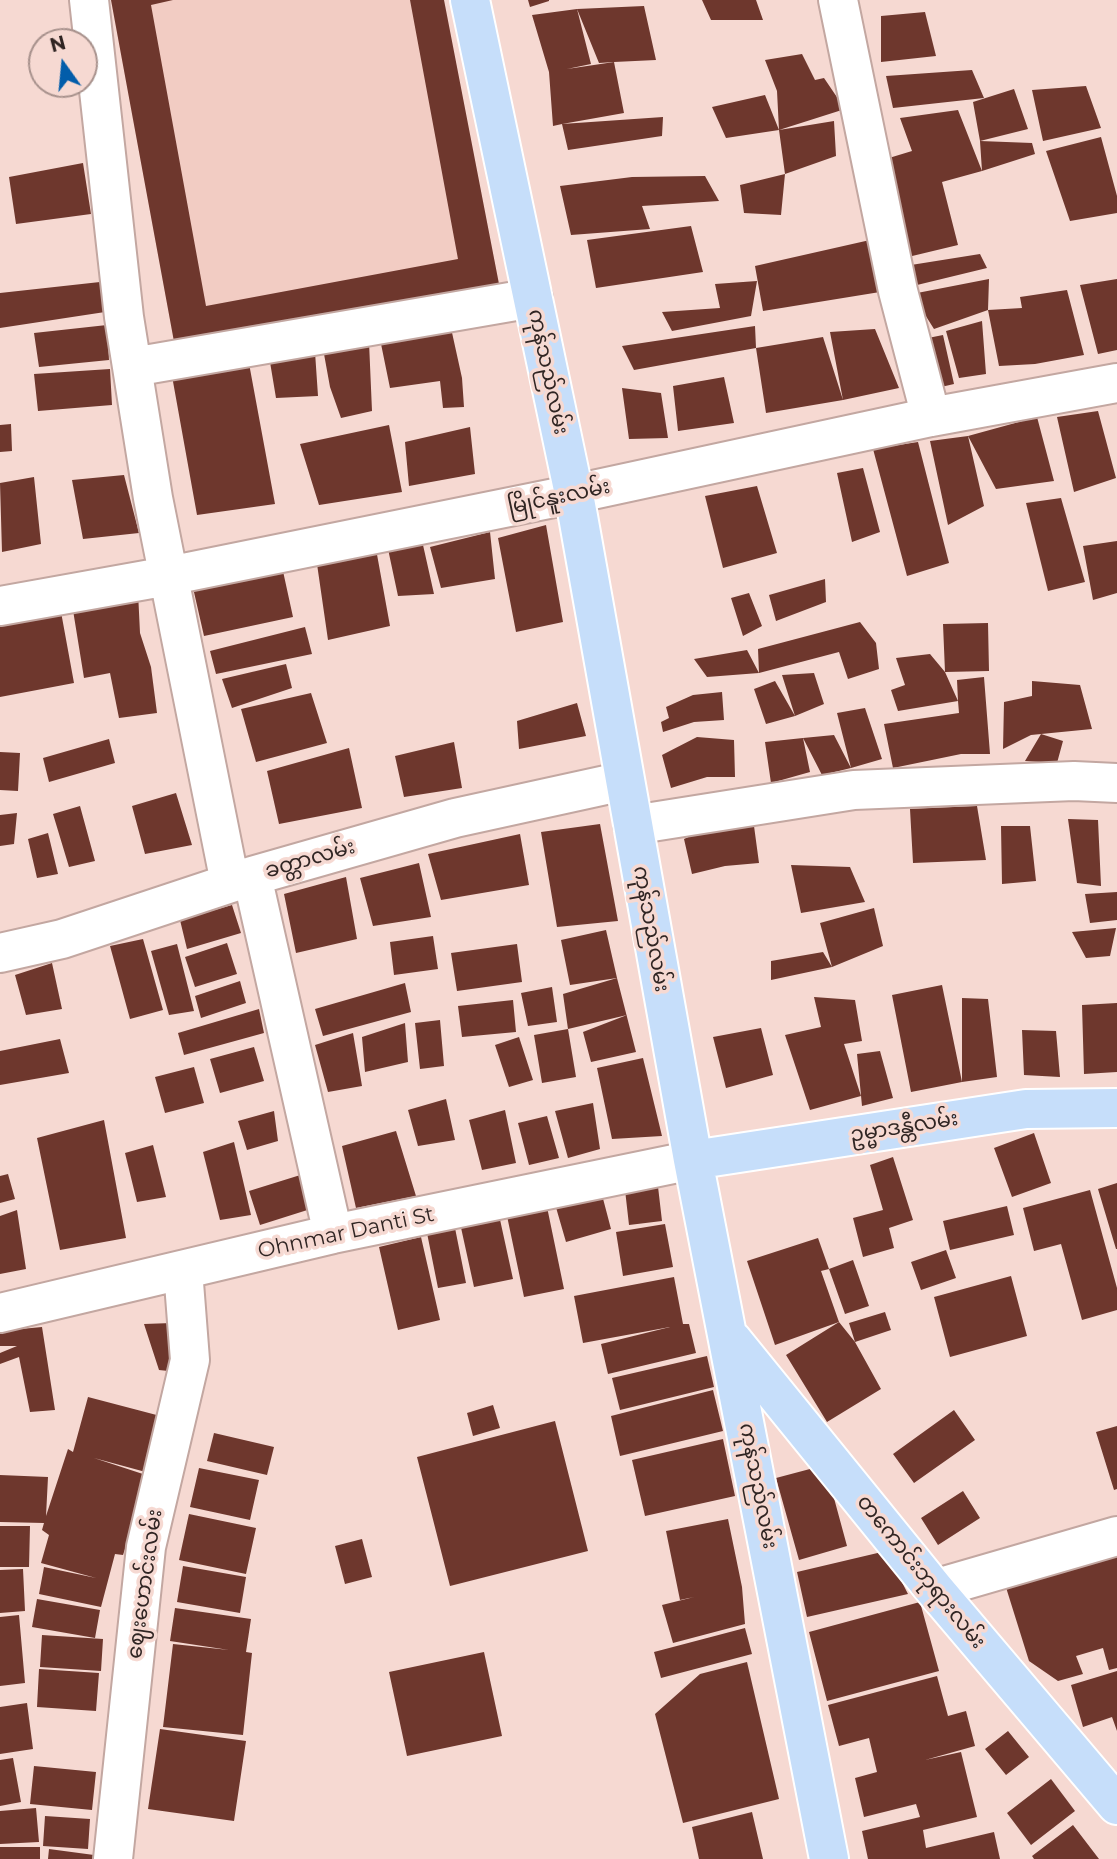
<!DOCTYPE html>
<html>
<head>
<meta charset="utf-8">
<style>
	body { margin:0 }
	#map { position:relative; width:1117px; height:1859px; overflow:hidden; background:#f6d9d2; font-family:Montserrat,sans-serif }
	canvas { display:block }
	.north { position:absolute; left:28px; top:28px; width:70px; height:70px; box-sizing:border-box; background:#f6d9d2; border:2px solid #a7918c; border-radius:50%; rotate:345deg; font-size:19px; font-weight:700; line-height:28px; text-align:center; color:#302523 }
	.north::after { content:''; display:block; margin:auto; width:24px; height:32px; background:#025daa; clip-path:polygon(50% 0,100% 100%,50% 72%,0 100%) }
</style>
</head>
<body>
<div id="map">
<canvas width="1117" height="1859"></canvas>
<div class="north">N</div>
</div>
<script>
const c = document.querySelector('canvas').getContext('2d');
c.lineJoin = 'round';
function fill(path, color) { c.fillStyle = color; c.fill(path, 'evenodd'); }
const poly = rows => new Path2D(rows.map(r => 'M' + r).join(''));
function trace(path, color, width, dash) { c.strokeStyle = color; c.lineWidth = width; c.lineCap = dash ? 'butt' : 'round'; c.setLineDash(dash || []); c.stroke(path); }
function write(font, color, halo, rows, align = 'center') {
  c.font = font + ' Montserrat,"Noto Sans Myanmar",sans-serif'; c.lineWidth = 7; c.setLineDash([]); c.textBaseline = 'middle'; c.strokeStyle = halo; c.fillStyle = color; for (const [text, x, y, turn = 0] of rows) {
    c.save(); c.translate(x, y); c.rotate((+turn || 0) * Math.PI / 180); c.textAlign = isNaN(turn) ? turn : align; if (halo) c.strokeText(text, 0, 0); c.fillText(text, 0, 0); c.restore();
  }
}
fill(poly([
	[111,0,444,0,499,284,175,347]
]), '#f2ccc3');
fill(poly([
	[111,0,173,0,151,5,206,306,458,259,410,0,444,0,499,284,175,347],
	[528,0,549,0,549,1,530,7],
	[702,0,756,0,763,20,711,20],
	[644,6,656,60,614,62,624,113,562,124,663,117,662,136,568,150,562,124,553,126,549,72,532,15,577,9,591,64,567,69,614,62,599,63,577,9],
	[925,12,936,56,881,62,881,16],
	[802,54,815,80,824,78,845,109,779,130,726,138,712,107,765,95,779,130,777,91,765,60],
	[972,70,984,98,893,108,886,76],
	[1086,86,1101,128,1043,141,1032,90],
	[1014,89,1028,129,980,141,1032,143,1035,154,982,171,980,141,973,102],
	[958,110,982,171,942,182,958,245,908,257,889,158,912,151,900,118],
	[834,121,836,156,785,174,779,130],
	[1101,137,1117,196,1117,213,1070,221,1046,151],
	[83,163,91,214,16,224,9,177],
	[785,174,781,215,744,213,740,185],
	[705,176,719,201,642,206,650,229,571,235,560,186,632,177],
	[691,226,703,272,596,288,587,240],
	[870,240,880,292,763,311,755,266],
	[980,254,987,268,917,285,911,265],
	[989,279,988,310,934,329,912,294],
	[1117,279,1117,350,1098,354,1080,285],
	[757,281,751,316,672,331,662,312,720,308,715,284],
	[100,282,105,312,0,328,0,293],
	[1067,290,1084,355,1035,364,999,366,988,310,1022,308,1020,297],
	[982,321,986,374,959,378,946,331],
	[107,325,109,360,39,367,34,333],
	[755,326,756,348,823,337,843,400,830,332,875,329,899,388,843,400,766,413,756,348,634,370,622,346],
	[451,328,462,378,464,407,443,408,440,381,390,388,380,339],
	[943,335,954,384,928,390,918,340],
	[369,342,372,411,341,418,330,387,324,354],
	[315,352,318,396,276,398,270,362],
	[248,358,275,504,197,515,172,376],
	[110,369,112,405,38,411,34,374],
	[724,377,734,423,678,431,673,386],
	[622,388,661,393,668,438,629,439],
	[1098,411,1116,478,1074,492,1057,417],
	[1037,417,1054,481,996,489,968,436,984,506,948,525,930,441,968,436],
	[11,424,12,451,0,452,0,425],
	[389,425,402,492,319,505,300,444],
	[470,427,475,474,409,486,405,442],
	[918,442,949,563,907,576,873,449],
	[863,468,880,532,852,542,837,473],
	[124,475,139,533,83,539,72,480],
	[34,477,41,544,2,552,0,483],
	[757,486,777,553,723,568,705,496],
	[1061,498,1085,582,1048,591,1026,503],
	[546,525,563,622,516,632,498,538],
	[490,532,495,579,441,588,430,547],
	[1117,541,1117,593,1093,600,1083,546],
	[423,545,434,594,398,596,388,549],
	[376,549,390,626,328,640,317,564],
	[281,562,293,617,204,636,191,579],
	[825,579,826,602,776,621,769,595],
	[138,592,140,633,151,667,157,713,119,718,110,673,84,678,72,604],
	[749,593,762,626,743,636,731,598],
	[59,601,74,683,0,697,0,612],
	[860,622,876,643,879,669,848,679,839,652,759,673,758,649],
	[988,623,989,671,945,672,943,624],
	[305,627,312,654,216,674,210,651],
	[747,650,759,673,707,677,694,659],
	[930,654,945,672,958,701,957,680,984,677,990,754,961,754,893,768,884,724,959,713,958,701,898,711,891,690,905,685,896,658],
	[286,664,292,688,232,708,222,679],
	[814,673,824,704,795,716,766,724,754,689,775,681,795,716,782,675],
	[1032,681,1080,685,1092,729,1041,734,1063,741,1057,763,1025,761,1041,734,1031,735,1003,749,1004,702,1032,696],
	[722,692,724,720,694,722,663,732,661,722,669,718,666,707,693,695],
	[311,693,327,743,256,762,241,709],
	[577,703,586,736,519,749,517,721],
	[865,708,882,759,851,768,837,713],
	[834,735,851,768,822,775,803,738],
	[697,737,734,740,735,777,707,777,671,788,662,755],
	[803,738,810,772,771,783,765,742],
	[109,739,115,763,49,782,43,758],
	[454,742,462,788,404,797,395,756],
	[349,748,362,808,279,824,267,771],
	[0,752,20,753,18,791,0,790],
	[176,793,192,845,145,854,132,806],
	[80,806,95,861,69,867,53,814],
	[977,806,986,860,913,863,910,809],
	[17,813,14,844,0,846,0,815],
	[1068,819,1098,820,1101,886,1077,883],
	[600,824,618,921,557,927,541,832],
	[718,824,754,826,759,863,725,866,692,874,684,839],
	[1001,826,1030,826,1036,881,1002,884],
	[48,833,58,874,37,878,28,839],
	[520,834,529,885,441,900,428,854],
	[419,863,431,917,373,926,360,878],
	[791,865,850,867,865,902,801,913],
	[346,877,357,939,296,953,284,894],
	[1117,892,1117,920,1090,923,1085,894],
	[232,905,241,933,187,949,180,920],
	[874,908,883,946,832,967,820,923],
	[1116,928,1110,956,1086,958,1072,932],
	[606,930,617,978,570,985,561,940],
	[433,936,438,969,394,975,390,942],
	[143,939,163,1010,130,1019,110,946],
	[227,943,237,974,195,987,185,957],
	[177,944,194,1011,169,1015,151,951],
	[517,944,522,982,457,991,451,953],
	[823,952,832,967,771,980,771,961],
	[52,963,62,1009,26,1015,15,975],
	[617,978,636,1052,591,1062,583,1032,627,1015,568,1029,563,994],
	[240,981,246,1003,201,1018,195,996],
	[405,983,411,1012,323,1036,315,1009],
	[942,985,962,1082,911,1092,892,995],
	[552,987,557,1022,528,1026,521,993],
	[814,997,855,1000,862,1041,844,1044,861,1096,810,1110,785,1035,821,1027],
	[962,998,988,999,997,1077,962,1082],
	[513,1000,516,1032,462,1037,458,1006],
	[1117,1003,1117,1072,1084,1074,1082,1005],
	[259,1009,264,1033,184,1055,178,1033],
	[440,1020,444,1066,420,1069,415,1023],
	[405,1023,408,1062,365,1072,362,1037],
	[761,1028,773,1075,726,1088,713,1037],
	[568,1029,576,1077,542,1083,534,1035],
	[1022,1030,1056,1031,1060,1077,1024,1075],
	[353,1033,362,1086,328,1092,315,1045],
	[519,1037,533,1080,509,1087,495,1045],
	[60,1039,69,1073,0,1085,0,1051],
	[254,1047,264,1081,220,1093,210,1059],
	[880,1051,893,1098,862,1106,857,1054],
	[643,1058,662,1136,612,1139,597,1068],
	[194,1067,204,1103,165,1113,155,1077],
	[446,1099,455,1140,418,1146,408,1110],
	[593,1103,600,1149,568,1158,555,1111],
	[505,1110,516,1163,482,1170,469,1120],
	[274,1111,278,1141,247,1150,238,1121],
	[547,1116,559,1158,529,1165,518,1123],
	[104,1120,126,1238,60,1250,37,1138],
	[396,1131,416,1196,356,1208,342,1146],
	[1034,1133,1051,1183,1012,1197,994,1148],
	[234,1142,251,1215,220,1220,203,1152],
	[153,1145,166,1197,137,1202,125,1153],
	[893,1157,913,1220,889,1228,894,1248,863,1257,853,1218,883,1210,870,1165],
	[310,1172,320,1206,260,1225,249,1191],
	[8,1174,15,1199,0,1203,0,1176],
	[657,1178,662,1221,629,1225,624,1181],
	[1117,1183,1117,1249,1116,1249,1098,1189],
	[1090,1190,1117,1288,1117,1310,1082,1320,1061,1244,1034,1251,1023,1208],
	[601,1191,611,1229,566,1242,555,1204],
	[1007,1206,1014,1235,950,1250,943,1221],
	[547,1207,564,1289,524,1297,507,1216],
	[17,1210,26,1269,0,1274,0,1216],
	[499,1215,513,1279,474,1287,460,1223],
	[665,1224,673,1267,623,1276,616,1232],
	[455,1228,466,1283,438,1288,427,1233],
	[421,1237,440,1320,398,1330,379,1247],
	[818,1238,829,1269,853,1260,869,1306,845,1314,829,1269,821,1271,839,1322,775,1345,747,1261],
	[946,1250,956,1278,921,1290,911,1262],
	[1011,1276,1027,1336,950,1357,934,1297],
	[674,1277,683,1324,689,1324,696,1353,608,1374,601,1344,670,1327,583,1343,574,1296],
	[885,1312,891,1330,855,1342,881,1389,827,1422,786,1355,839,1322,855,1342,849,1323],
	[172,1323,178,1372,159,1370,144,1324],
	[42,1327,55,1410,30,1412,19,1357,0,1364,0,1353,17,1346,0,1346,0,1331],
	[707,1356,714,1387,620,1410,612,1378],
	[713,1390,723,1431,620,1456,611,1416],
	[88,1397,168,1418,153,1474,94,1458,149,1476,123,1555,115,1554,101,1607,39,1594,44,1567,96,1578,41,1563,49,1535,42,1530,44,1523,0,1522,0,1475,48,1477,46,1516,68,1449,73,1452],
	[493,1405,500,1428,473,1436,467,1413],
	[954,1410,975,1440,914,1483,893,1454],
	[555,1421,588,1551,450,1586,417,1457],
	[1117,1426,1117,1489,1114,1490,1096,1432],
	[214,1433,274,1447,267,1475,207,1461],
	[723,1439,735,1496,645,1516,632,1460],
	[825,1465,847,1546,799,1560,776,1478],
	[199,1468,259,1480,250,1520,190,1507],
	[963,1491,980,1518,938,1545,921,1518],
	[189,1514,256,1528,246,1574,179,1560],
	[728,1519,742,1587,745,1624,673,1643,662,1605,694,1597,680,1600,666,1531],
	[0,1526,30,1526,29,1567,0,1567],
	[362,1539,372,1577,345,1584,335,1546],
	[1117,1547,1117,1668,1109,1670,1103,1648,1076,1656,1083,1674,1058,1681,1029,1661,1004,1581],
	[886,1551,908,1594,807,1617,797,1572],
	[183,1566,246,1577,240,1613,177,1602],
	[23,1569,25,1611,0,1613,0,1570],
	[37,1599,100,1610,95,1638,32,1627],
	[920,1602,939,1671,827,1701,809,1632],
	[175,1608,251,1619,246,1652,252,1653,243,1735,163,1727,173,1644,229,1650,170,1641],
	[19,1615,25,1683,0,1686,0,1617],
	[745,1628,752,1654,661,1678,654,1652],
	[42,1635,103,1639,101,1671,40,1667],
	[484,1652,502,1736,407,1756,389,1672],
	[747,1662,779,1799,683,1823,655,1714,700,1674],
	[39,1669,99,1673,96,1711,37,1707],
	[1117,1671,1117,1731,1112,1717,1083,1727,1071,1685],
	[937,1676,948,1716,966,1711,975,1746,925,1760,961,1752,977,1817,923,1830,926,1848,994,1832,1000,1859,868,1859,862,1831,920,1817,916,1804,864,1817,855,1778,877,1772,869,1738,839,1746,828,1705],
	[27,1703,33,1749,0,1754,0,1707],
	[160,1729,246,1741,234,1821,148,1809],
	[1008,1731,1029,1757,1006,1775,985,1749],
	[13,1758,21,1802,0,1806,0,1760],
	[34,1766,96,1772,92,1810,30,1804],
	[1051,1779,1075,1811,1031,1845,1007,1813],
	[36,1808,39,1842,0,1844,0,1811],
	[752,1812,763,1859,699,1859,692,1827],
	[45,1816,90,1819,88,1849,43,1846],
	[1073,1825,1099,1859,1034,1859,1032,1856],
	[0,1847,40,1847,40,1859,0,1859],
	[49,1849,94,1855,94,1859,48,1859]
]), '#6e372d');
const minor = poly([
	[89,0,124,317,153,498,230,883],
	[838,0,898,291,931,417],
	[133,367,533,298],
	[0,606,168,576,574,494,931,417,1117,383],
	[633,825,854,790,1074,781,1117,783],
	[252,876,333,1234],
	[0,953,62,939,252,876,455,818,624,781],
	[0,1313,333,1234,693,1160],
	[934,1589,1117,1536],
	[113,1859,146,1547,190,1360,183,1270]
]);
const major = poly([
	[470,0,574,494,693,1160,829,1859],
	[693,1160,1026,1109,1117,1108],
	[732,1340,934,1589,1117,1805]
]);
trace(minor, '#c3a7a1', 42);
trace(major, '#fff', 42);
trace(minor, '#fff', 38);
trace(major, '#c6defa', 38);
write('21px', '#302523', '#f6d9d2', [
	["ကုန်သည်လမ်း",548,372,78],
	["မြိုင်နူးလမ်း",559,497,-12],
	["ခတ္တာလမ်း",310,859,-16],
	["ကုန်သည်လမ်း",651,929,80],
	["ဥမ္မာဒန္တီလမ်း",904,1127,-9],
	["Ohnmar Danti St",346,1233,-12],
	["ကုန်သည်လမ်း",758,1486,79],
	["တကောင်းဘုရားလမ်း",921,1572,51],
	["ဈေးဟောင်းလမ်း",145,1584,-82]
]);
</script>
</body>
</html>
